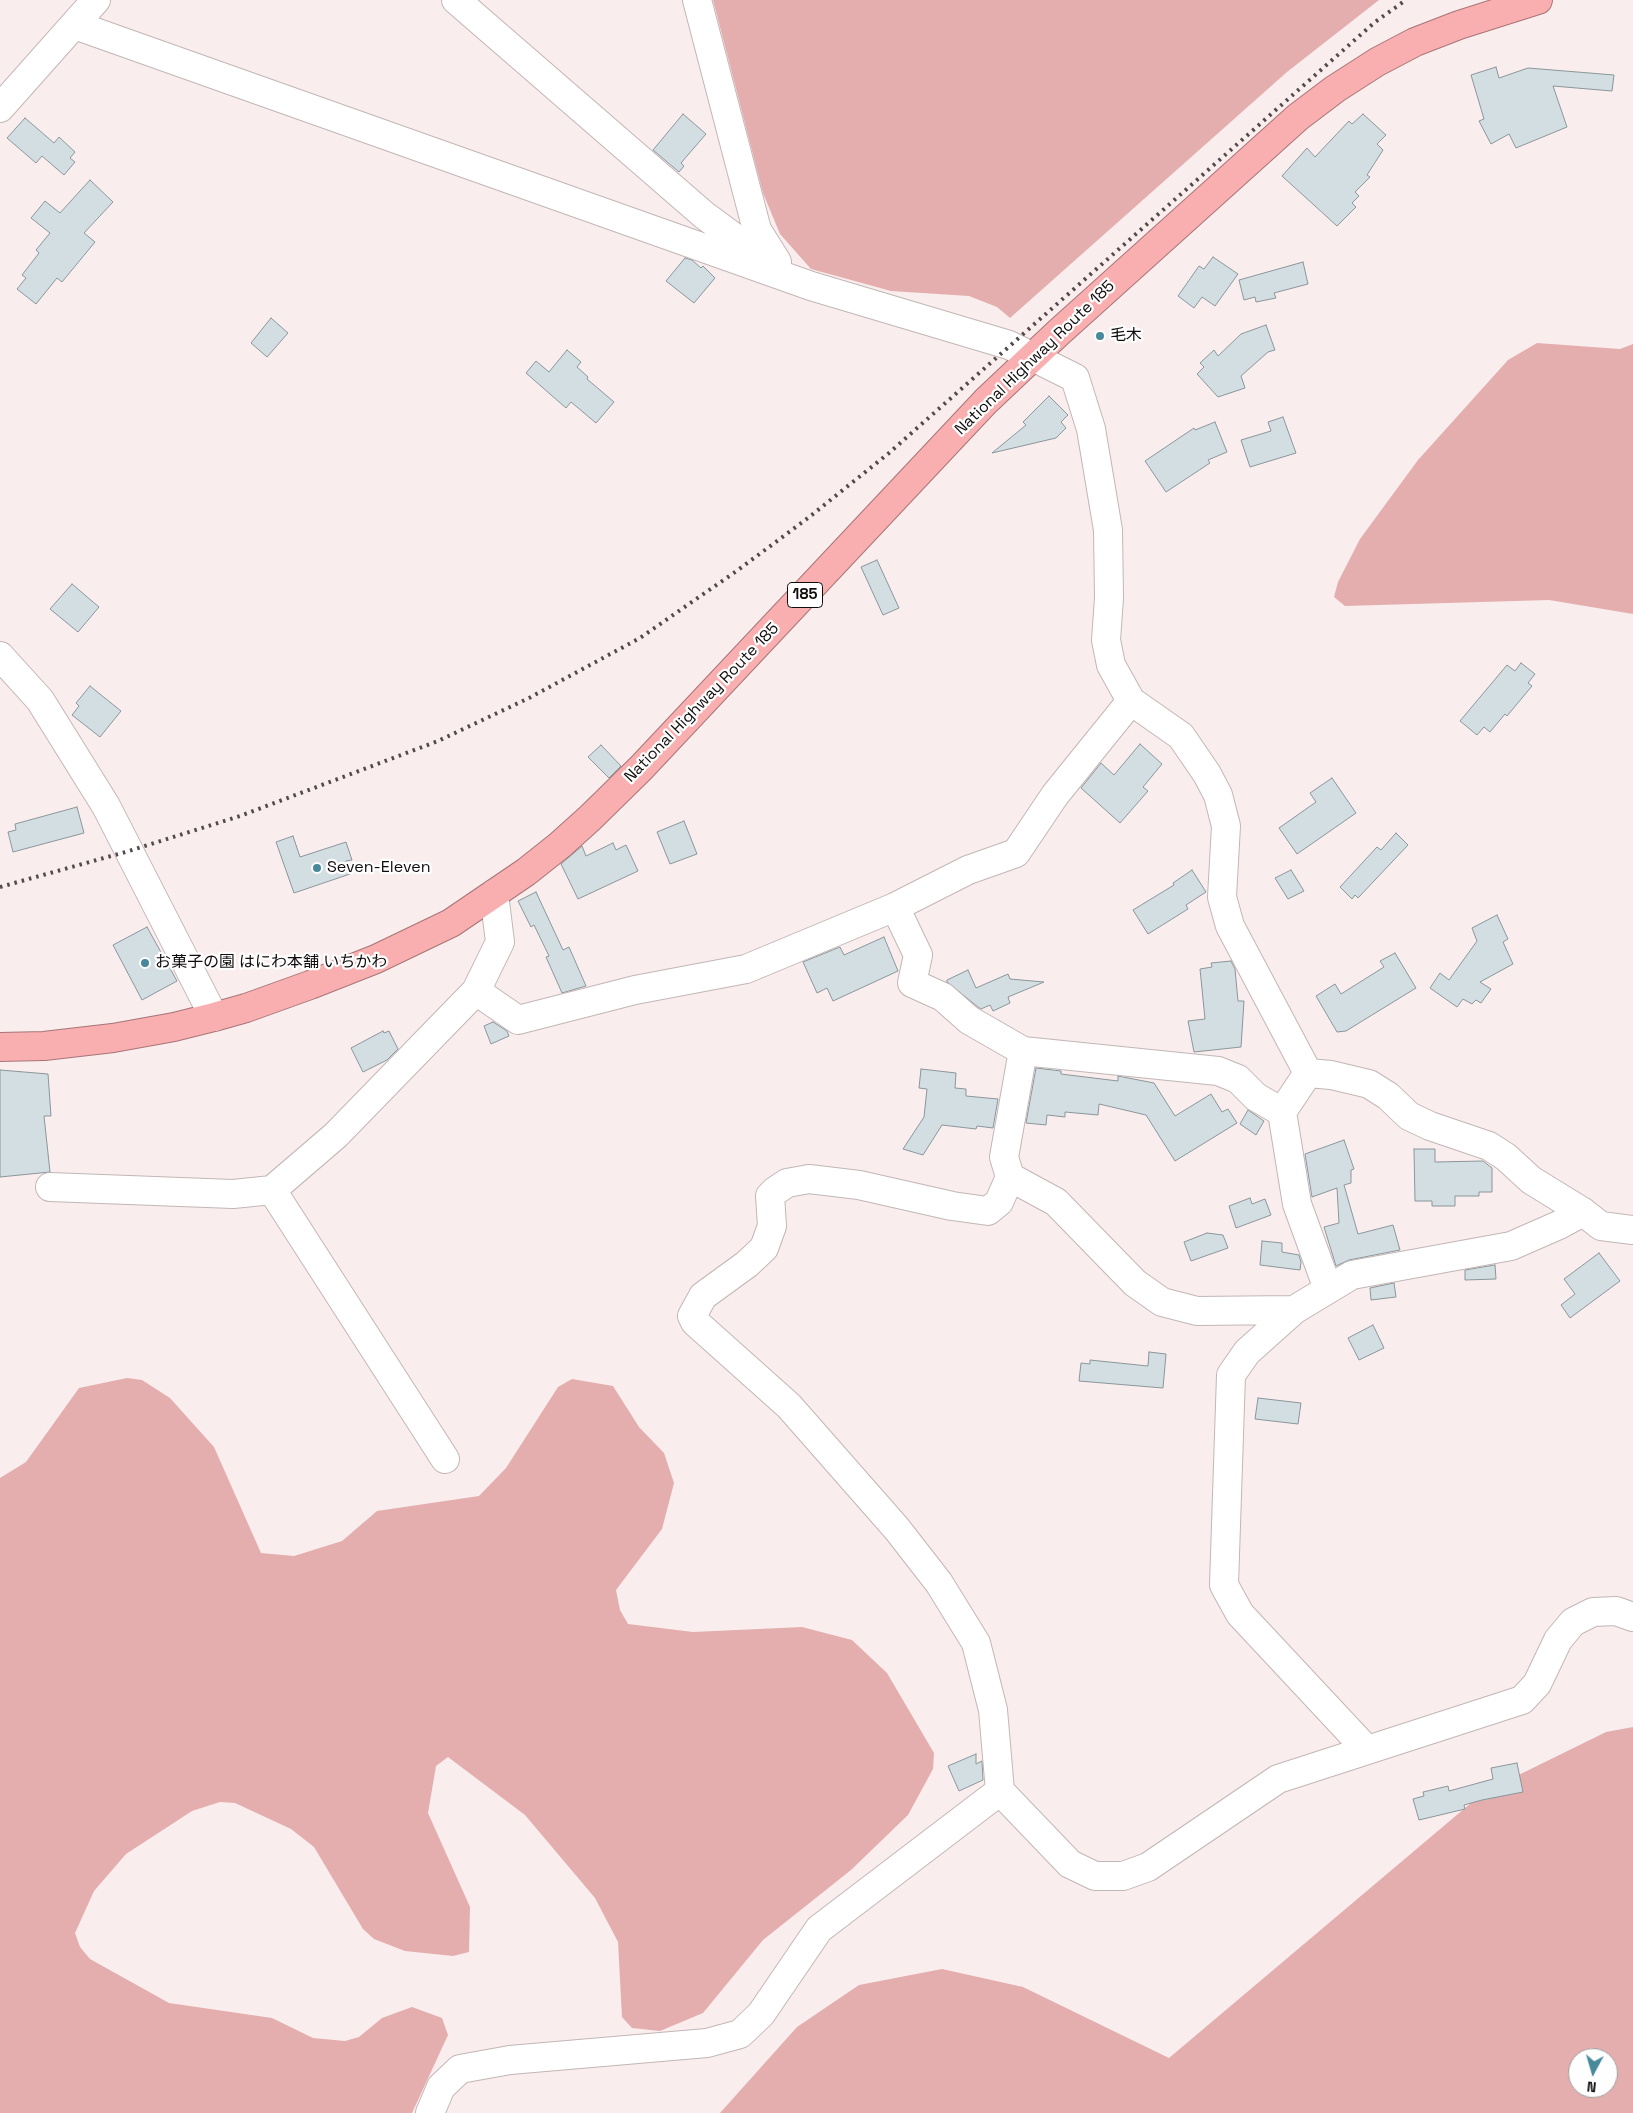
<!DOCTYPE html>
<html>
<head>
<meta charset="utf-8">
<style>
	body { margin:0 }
	#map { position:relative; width:1633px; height:2113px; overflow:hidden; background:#faeded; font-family:"Space Grotesk",sans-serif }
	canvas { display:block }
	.north { position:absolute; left:1568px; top:2048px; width:50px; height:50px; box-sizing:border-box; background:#fefefe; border:1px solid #9f9d9d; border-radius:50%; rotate:186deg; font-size:14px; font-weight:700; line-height:20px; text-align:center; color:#100c0c }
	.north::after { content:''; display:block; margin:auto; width:18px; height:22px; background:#47899b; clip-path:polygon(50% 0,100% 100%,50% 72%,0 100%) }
</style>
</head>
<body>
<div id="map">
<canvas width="1633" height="2113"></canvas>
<div class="north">N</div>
</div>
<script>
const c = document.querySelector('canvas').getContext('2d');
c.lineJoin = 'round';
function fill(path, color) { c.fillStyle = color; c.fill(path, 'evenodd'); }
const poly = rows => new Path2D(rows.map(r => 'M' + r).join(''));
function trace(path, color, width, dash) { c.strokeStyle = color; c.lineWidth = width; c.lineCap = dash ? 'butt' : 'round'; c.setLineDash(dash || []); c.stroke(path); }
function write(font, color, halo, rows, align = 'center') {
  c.font = font + ' "Space Grotesk","Noto Sans JP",sans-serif'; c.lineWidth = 4.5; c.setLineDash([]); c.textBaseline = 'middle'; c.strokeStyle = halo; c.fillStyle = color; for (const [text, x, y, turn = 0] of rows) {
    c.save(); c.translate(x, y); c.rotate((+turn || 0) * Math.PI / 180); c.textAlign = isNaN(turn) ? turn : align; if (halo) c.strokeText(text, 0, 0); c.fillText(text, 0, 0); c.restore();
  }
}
fill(poly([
	[713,0,1379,0,1287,72,1010,318,997,307,969,296,891,291,811,269,780,234,763,193],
	[1537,343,1620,349,1633,344,1633,614,1549,600,1345,606,1334,597,1338,582,1360,539,1418,460,1508,360],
	[127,1378,142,1380,170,1398,214,1447,261,1553,294,1556,342,1541,377,1511,479,1496,506,1468,558,1387,572,1379,613,1386,639,1427,664,1453,674,1483,662,1529,616,1590,620,1610,628,1624,693,1632,802,1627,852,1640,887,1673,934,1753,933,1769,908,1815,851,1870,763,1940,703,2013,660,2031,632,2028,622,2017,618,1942,595,1898,525,1815,448,1757,436,1766,428,1813,470,1907,469,1952,453,1956,405,1951,374,1939,363,1929,314,1847,291,1829,235,1803,220,1802,192,1811,126,1854,94,1891,75,1933,80,1947,90,1959,169,2003,272,2018,313,2038,345,2041,359,2037,382,2018,412,2007,442,2018,448,2035,412,2113,0,2113,0,1478,26,1462,79,1388],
	[1633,1727,1633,2113,720,2113,797,2027,859,1985,942,1969,1023,1987,1169,2058,1484,1792,1606,1732],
	[1578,2058,1608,2058,1608,2088,1578,2088]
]), '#e4aeae');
const building = poly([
	[1496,67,1499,78,1528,68,1614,75,1612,91,1553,86,1567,127,1516,148,1509,134,1491,144,1479,121,1484,119,1471,75,1496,67],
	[683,114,706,134,681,163,684,166,679,172,653,150,683,114],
	[1363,114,1386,135,1377,144,1383,150,1367,175,1370,177,1355,192,1359,196,1352,203,1356,207,1337,226,1282,176,1307,148,1315,157,1349,121,1352,124,1363,114],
	[25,118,54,143,59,137,75,152,70,158,75,162,64,175,42,156,36,163,7,138,25,118],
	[90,180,113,202,84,233,95,242,62,282,57,278,36,304,17,289,26,278,22,275,39,253,36,250,50,233,31,218,45,201,60,213,90,180],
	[1213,257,1238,274,1215,306,1202,297,1194,308,1178,296,1199,266,1204,269,1213,257],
	[685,258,692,260,701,268,703,266,715,278,694,303,666,281,685,258],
	[1303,262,1308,284,1274,293,1276,298,1256,302,1255,297,1244,300,1239,280,1303,262],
	[271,318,288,333,267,357,251,343,271,318],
	[1266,325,1275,350,1268,352,1241,376,1245,388,1218,397,1197,374,1204,367,1200,363,1214,350,1218,356,1241,334,1266,325],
	[567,350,581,362,577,367,588,377,587,379,614,402,596,423,571,402,566,408,526,373,536,361,549,372,567,350],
	[1049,396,1068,415,1061,422,1066,428,1056,438,992,453,1026,425,1023,422,1049,396],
	[1283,417,1296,453,1250,467,1241,440,1271,431,1268,422,1283,417],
	[1215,422,1227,452,1208,460,1210,463,1166,492,1145,461,1194,428,1195,430,1215,422],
	[877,560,899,608,883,615,861,567,877,560],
	[72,584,99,607,78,632,50,609,72,584],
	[1521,663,1535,674,1528,683,1532,686,1507,716,1505,714,1490,732,1484,727,1477,735,1460,721,1507,665,1515,671,1521,663],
	[90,686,121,711,100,737,72,715,79,706,76,703,90,686],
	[1140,744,1162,764,1143,787,1148,791,1120,823,1081,788,1101,763,1114,775,1140,744],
	[601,745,621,766,609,778,588,757,601,745],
	[1332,778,1356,813,1297,854,1279,828,1316,802,1310,793,1332,778],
	[77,807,84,833,13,852,8,832,16,830,15,824,77,807],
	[684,821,697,854,670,864,657,832,684,821],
	[1396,833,1408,845,1358,898,1355,895,1352,899,1340,887,1377,847,1381,850,1396,833],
	[293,836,300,857,346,842,352,860,346,861,350,874,294,893,276,842,293,836],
	[613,843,616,850,626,845,638,871,578,899,561,864,582,846,586,856,613,843],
	[1192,870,1206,892,1186,905,1188,909,1148,934,1133,910,1174,885,1173,883,1192,870],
	[1291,870,1304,891,1288,899,1275,878,1291,870],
	[536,892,563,950,569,947,586,986,562,993,546,957,549,956,534,925,531,927,518,901,536,892],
	[1497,915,1508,939,1503,942,1513,964,1480,982,1491,989,1481,1003,1476,1000,1472,1004,1463,999,1457,1007,1430,988,1440,973,1449,980,1477,941,1472,928,1497,915],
	[147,927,177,981,142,1000,113,945,147,927],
	[884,937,898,971,833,1001,827,988,817,993,803,962,840,947,844,955,884,937],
	[1395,953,1416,988,1346,1031,1337,1032,1316,996,1335,984,1341,994,1384,967,1380,961,1395,953],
	[1231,961,1235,969,1238,1001,1244,1001,1241,1047,1194,1052,1188,1021,1205,1019,1200,969,1212,967,1211,963,1231,961],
	[968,970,976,988,1008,974,1010,979,1044,982,1008,997,1010,1003,993,1011,990,1005,981,1009,978,1007,947,982,947,980,968,970],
	[493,1022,507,1031,509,1036,491,1044,484,1026,493,1022],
	[383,1031,384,1033,389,1031,398,1049,387,1060,363,1072,351,1048,383,1031],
	[1036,1068,1061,1071,1061,1074,1118,1081,1118,1076,1154,1083,1175,1116,1211,1094,1222,1112,1228,1109,1237,1123,1175,1161,1146,1115,1099,1104,1098,1115,1065,1112,1065,1117,1047,1115,1046,1125,1026,1123,1036,1068],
	[921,1069,956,1073,955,1088,966,1089,966,1096,998,1099,993,1128,977,1126,976,1129,942,1125,923,1155,903,1149,924,1117,927,1089,919,1088,921,1069],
	[0,1070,48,1074,51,1116,44,1116,50,1172,0,1177,0,1070],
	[1248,1110,1264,1121,1256,1135,1240,1124,1248,1110],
	[1344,1140,1354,1169,1351,1170,1351,1183,1344,1185,1358,1234,1393,1225,1400,1250,1349,1260,1336,1266,1324,1227,1339,1223,1337,1188,1312,1197,1305,1154,1344,1140],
	[1414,1149,1435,1149,1435,1162,1483,1161,1492,1168,1492,1192,1479,1192,1479,1196,1455,1196,1455,1206,1432,1206,1432,1201,1415,1201,1414,1149],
	[1250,1198,1252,1204,1265,1199,1271,1215,1236,1228,1229,1206,1250,1198],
	[1207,1233,1223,1235,1228,1248,1191,1261,1184,1242,1207,1233],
	[1262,1241,1282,1243,1282,1252,1299,1255,1301,1262,1300,1270,1260,1265,1262,1241],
	[1599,1253,1620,1281,1570,1318,1561,1305,1575,1294,1564,1279,1599,1253],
	[1495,1265,1496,1279,1465,1280,1465,1270,1495,1265],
	[1394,1283,1396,1297,1371,1300,1370,1288,1394,1283],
	[1373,1325,1384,1348,1359,1360,1348,1338,1373,1325],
	[1149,1352,1166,1354,1163,1388,1079,1381,1081,1363,1090,1364,1090,1360,1148,1366,1149,1352],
	[1258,1398,1301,1403,1298,1424,1255,1419,1258,1398],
	[976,1754,976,1764,982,1761,983,1780,959,1791,948,1766,976,1754],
	[1517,1763,1523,1792,1482,1800,1464,1805,1465,1809,1419,1820,1413,1799,1424,1796,1423,1792,1448,1786,1449,1791,1493,1779,1491,1768,1517,1763]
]);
fill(building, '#d2dee2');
trace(building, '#8b969a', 1);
const minor = poly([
	[456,0,704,215,746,246,759,266],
	[697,0,757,230,777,262],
	[75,25,811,286,1009,345,1075,378,1091,429,1108,530,1109,598,1106,640,1111,665,1131,701,1181,736,1207,774,1218,795,1226,826,1222,897,1230,926,1308,1073],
	[0,108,96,0],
	[0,656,40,700,106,806,214,1017],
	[895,907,918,955,912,983,943,997,969,1020,1023,1051,1218,1071,1238,1079,1256,1097,1282,1112],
	[476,991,518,1020,635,990,746,969,895,907,968,870,1016,853,1055,795,1131,701],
	[1023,1051,1004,1157,1010,1177,999,1202,988,1211,952,1206,859,1185,809,1179,787,1183,775,1191,770,1196,772,1226,764,1248,747,1264,703,1296,692,1316,695,1322,789,1406,897,1529,939,1583,976,1643,993,1710,1000,1791,1070,1864,1095,1876,1123,1876,1148,1867,1278,1779,1522,1700,1537,1684,1558,1640,1573,1622,1593,1612,1616,1611,1633,1617],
	[1308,1073,1331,1075,1369,1084,1388,1096,1409,1116,1430,1126,1489,1146,1506,1157,1531,1180,1583,1212,1601,1226,1633,1230],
	[1308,1073,1282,1112,1297,1204,1328,1289],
	[1010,1177,1056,1202,1135,1283,1162,1302,1197,1311,1294,1310],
	[50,1187,233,1194,272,1190,336,1135,476,991,500,942,494,894],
	[272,1190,445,1459],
	[1367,1750,1240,1614,1224,1585,1231,1375,1247,1352,1294,1310,1352,1275,1511,1246,1559,1225,1583,1212],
	[430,2113,441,2087,460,2069,510,2060,707,2043,740,2034,761,2014,819,1929,1000,1791]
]);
const highway = poly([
	[0,1047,44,1046,113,1038,174,1027,214,1017,246,1008,310,985,376,959,451,923,526,872,560,845,590,818,641,768,986,401,1058,333,1298,117,1335,89,1377,62,1415,42,1459,25,1538,0]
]);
trace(minor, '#c3b6b6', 30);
trace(highway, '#a77577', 30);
trace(minor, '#fff', 28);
trace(highway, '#f9aeb0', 28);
trace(poly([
	[0,887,129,851,240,816,438,741,529,698,640,638,738,570,808,518,889,453,1375,22,1406,0]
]), '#514a4a', 4, [2.5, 5]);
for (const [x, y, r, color] of [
	[1100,336,5,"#47899b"],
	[317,868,5,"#47899b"],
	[145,963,5,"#47899b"]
]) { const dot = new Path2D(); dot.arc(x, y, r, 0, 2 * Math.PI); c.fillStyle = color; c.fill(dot); trace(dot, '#fefefe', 2); }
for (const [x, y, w] of [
	[805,595,35]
]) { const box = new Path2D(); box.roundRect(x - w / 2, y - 12.5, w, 25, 4); c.fillStyle = '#fefefe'; c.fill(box); trace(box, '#100c0c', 1); }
write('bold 15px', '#100c0c', null, [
	["185",805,595]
]);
write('16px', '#100c0c', '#fefefe', [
	["毛木",1110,336],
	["Seven-Eleven",327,868],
	["お菓子の園 はにわ本舗 いちかわ",155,963]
], 'left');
write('16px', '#100c0c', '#fefefe', [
	["National Highway Route 185",1035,358,-44],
	["National Highway Route 185",702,703,-46]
]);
</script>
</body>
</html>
